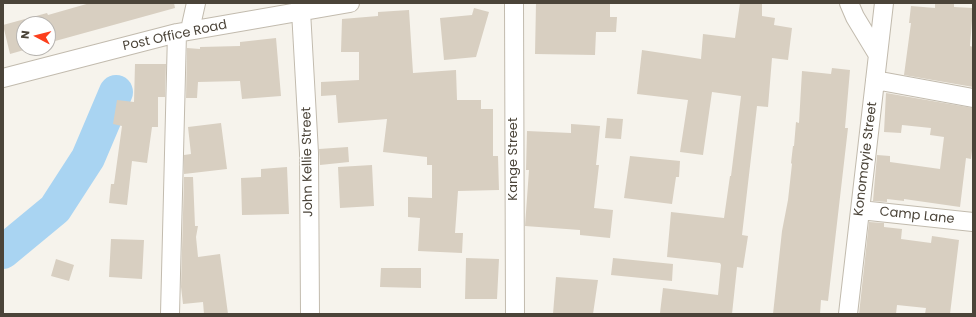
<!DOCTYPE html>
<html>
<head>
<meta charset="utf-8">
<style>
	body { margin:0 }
	#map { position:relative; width:976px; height:317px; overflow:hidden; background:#f6f3ec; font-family:Poppins,sans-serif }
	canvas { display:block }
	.frame { position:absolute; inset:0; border:4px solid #4b4439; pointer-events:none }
	.north { position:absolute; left:16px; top:16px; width:40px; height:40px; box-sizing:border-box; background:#fff; border:1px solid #b7b4b0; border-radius:50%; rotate:277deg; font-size:11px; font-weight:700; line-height:16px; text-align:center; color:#4b4439 }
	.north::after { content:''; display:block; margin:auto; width:14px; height:18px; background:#fc3f1d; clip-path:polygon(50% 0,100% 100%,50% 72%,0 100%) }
</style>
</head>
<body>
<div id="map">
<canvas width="976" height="317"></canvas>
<div class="frame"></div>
<div class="north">N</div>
</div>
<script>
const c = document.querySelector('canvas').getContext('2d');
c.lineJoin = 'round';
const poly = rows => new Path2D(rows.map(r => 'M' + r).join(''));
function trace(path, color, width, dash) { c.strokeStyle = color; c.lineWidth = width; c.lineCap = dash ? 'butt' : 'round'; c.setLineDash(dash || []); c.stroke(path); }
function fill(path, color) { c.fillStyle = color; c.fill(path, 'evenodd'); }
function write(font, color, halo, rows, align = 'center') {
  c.font = font + ' Poppins,sans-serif'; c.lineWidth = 3.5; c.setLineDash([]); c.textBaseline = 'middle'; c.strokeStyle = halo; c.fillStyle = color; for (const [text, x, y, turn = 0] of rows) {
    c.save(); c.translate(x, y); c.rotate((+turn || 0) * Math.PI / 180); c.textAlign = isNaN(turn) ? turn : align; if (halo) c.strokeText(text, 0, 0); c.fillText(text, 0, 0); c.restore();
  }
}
trace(poly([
	[3,252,55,209,88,158,116,92]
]), '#a9d4f2', 34);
fill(poly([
	[90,3,174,3,175,8,48,43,48,24,24,24,24,48,31,48,10,54,3,25,47,13,48,15],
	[536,3,610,3,610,17,617,17,616,32,596,32,595,55,535,54],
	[740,3,762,3,762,16,775,18,774,25,792,28,788,60,772,58,768,107,757,106,742,235,748,236,743,268,737,267,732,314,660,313,663,288,718,295,721,265,720,263,667,257,671,212,724,218,730,176,731,176,741,96,712,92,703,155,680,152,688,100,637,94,642,50,701,59,703,34,735,38],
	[935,3,954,3,954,7,973,8,970,46,973,47,973,87,904,75,911,23,909,23,911,6,935,8],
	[474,8,489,12,476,57,444,60,440,18,472,15],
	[409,10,413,73,456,70,457,100,481,100,481,109,493,109,493,156,498,156,499,190,458,191,455,233,463,233,462,253,418,251,420,218,408,217,408,197,432,198,432,165,427,165,427,157,383,152,387,119,338,123,336,95,321,96,321,82,359,80,359,52,341,52,342,19,378,16,378,12],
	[276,38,281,96,242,99,240,81,198,82,197,98,186,98,187,48,200,49,200,47,240,46,240,42],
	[135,64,166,64,165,97,158,97,158,127,152,127,147,163,132,161,127,205,109,203,111,184,114,184,122,126,113,124,117,100,134,102],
	[832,68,850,70,845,128,848,128,828,301,821,300,820,314,773,314,782,231,788,200,792,164,791,163,793,146,794,146,796,122,799,123,802,71,831,74],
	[886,93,973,108,973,142,971,159,966,158,960,207,904,199,904,201,887,199,887,202,873,201,877,155,890,156,890,162,940,169,944,137,930,135,931,128,902,125,901,133,884,132],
	[607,118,623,119,621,139,605,138],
	[221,123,227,169,184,174,184,155,191,154,188,127],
	[571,124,600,126,596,165,599,165,594,208,613,210,610,238,580,235,580,230,525,226,529,170,526,170,527,131,571,133],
	[348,147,349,162,320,165,319,149],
	[630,156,680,161,679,177,676,177,672,204,624,198],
	[372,165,374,206,340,208,338,167],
	[287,167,289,214,242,215,241,178,261,177,261,169],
	[184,177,193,177,195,226,198,226,196,237,198,257,220,254,228,314,204,314,203,302,183,304,181,287],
	[869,222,884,223,884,227,902,229,901,239,931,243,932,236,959,240,950,314,925,314,926,308,897,305,896,314,859,314],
	[111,239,144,240,142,279,109,277],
	[466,258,499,259,497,299,465,299],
	[613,258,673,264,672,281,611,275],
	[56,259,74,265,69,281,51,276],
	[381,268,421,268,421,288,380,287],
	[556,277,598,280,593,314,553,314]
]), '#d8cfc1');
const street = poly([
	[514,3,515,314],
	[849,3,855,17,878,55],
	[301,11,309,153,310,314],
	[190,30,196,3],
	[3,78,177,33,350,3],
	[875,80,973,98],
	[860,210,973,222],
	[170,314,177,33],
	[848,314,884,3]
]);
trace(street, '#c2bbae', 20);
trace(street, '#fff', 18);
write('13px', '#4b4439', '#fff', [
	["Post Office Road",175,36,-12],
	["Kange Street",514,159,-90],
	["Konomayie Street",866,159,-83],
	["John Kellie Street",308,162,-91],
	["Camp Lane",917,216,6]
]);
</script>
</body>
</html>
